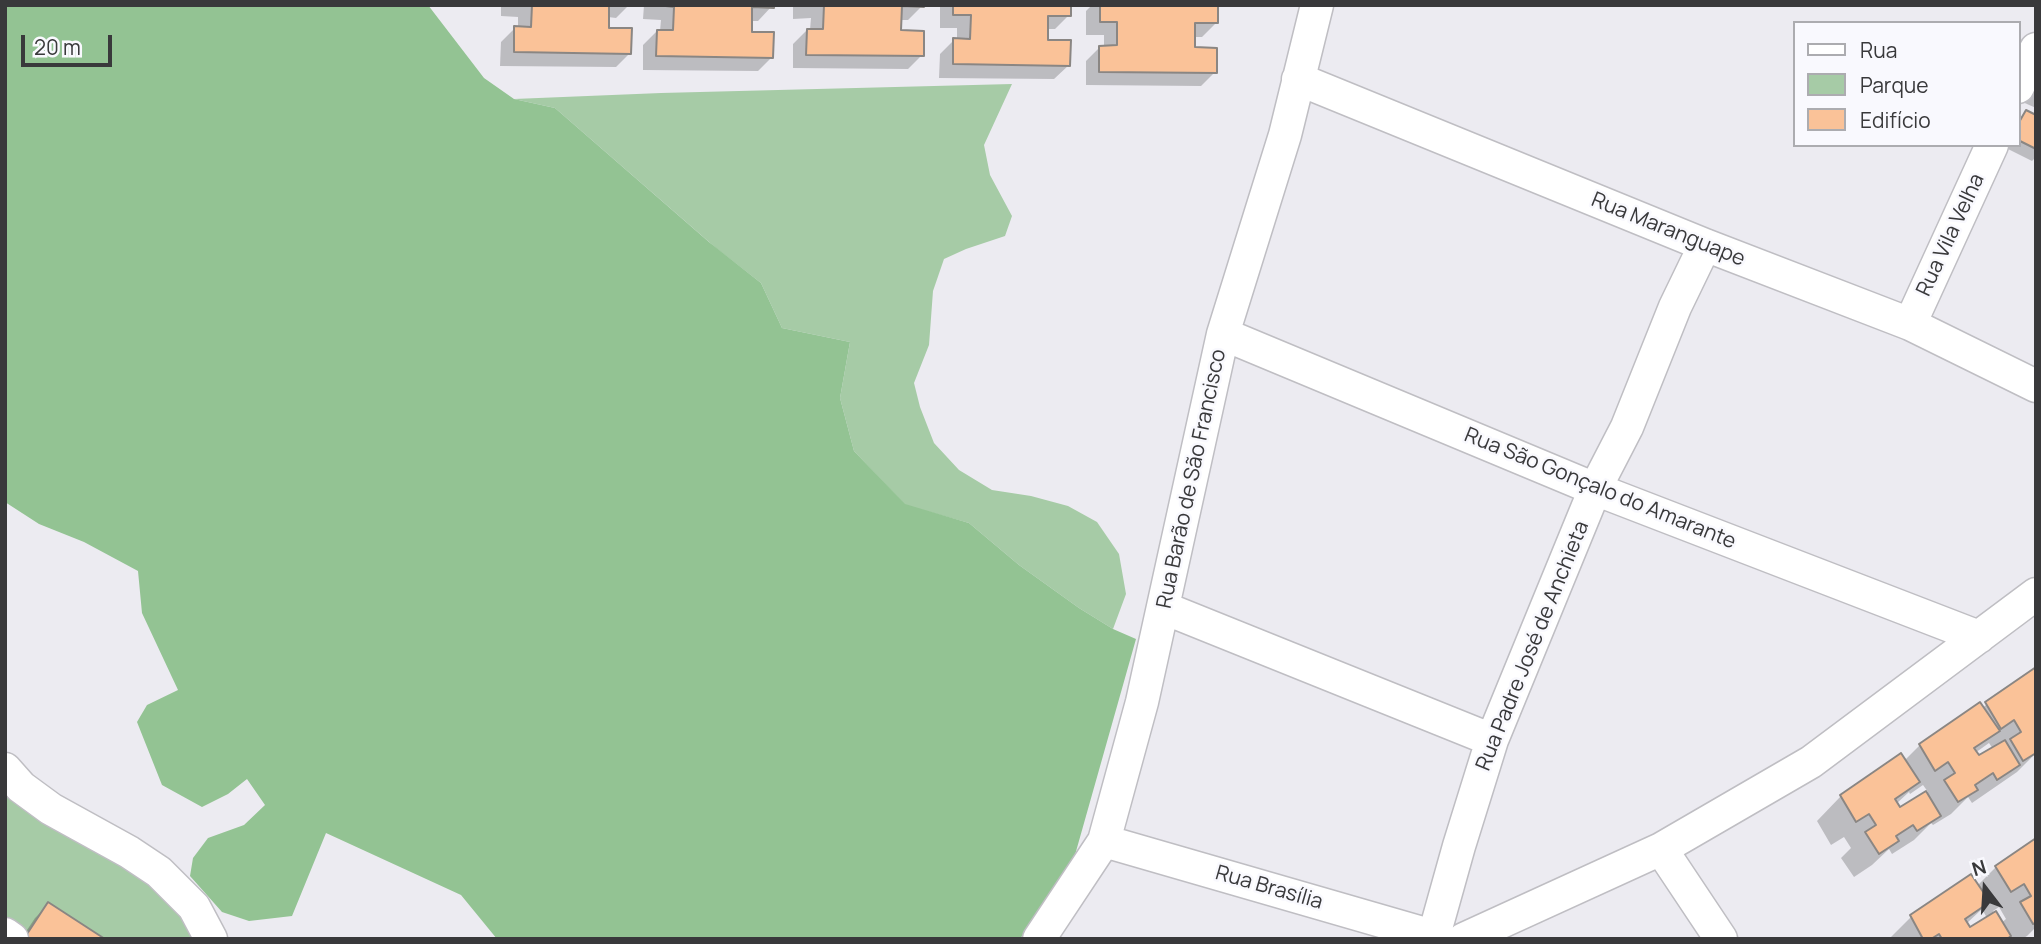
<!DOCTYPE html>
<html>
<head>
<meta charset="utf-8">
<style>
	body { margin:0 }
	#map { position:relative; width:2041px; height:944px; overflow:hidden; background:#ecebf1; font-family:Manrope,sans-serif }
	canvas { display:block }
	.frame { position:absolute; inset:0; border:7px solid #39393b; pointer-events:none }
	.legend { position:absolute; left:1793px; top:21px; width:228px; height:126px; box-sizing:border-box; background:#f9f9fe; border:2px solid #acacb0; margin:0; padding:9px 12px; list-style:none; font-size:21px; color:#39393b }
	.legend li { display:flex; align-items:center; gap:14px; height:35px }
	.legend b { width:35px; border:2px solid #acacb0 }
	.north { position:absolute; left:1950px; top:853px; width:70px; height:70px; -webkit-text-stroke:5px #f9f9fe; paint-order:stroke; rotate:343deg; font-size:19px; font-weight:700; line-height:28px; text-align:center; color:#39393b }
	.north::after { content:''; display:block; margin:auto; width:24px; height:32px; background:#39393b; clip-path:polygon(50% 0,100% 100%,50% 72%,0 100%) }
	.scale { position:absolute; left:21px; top:35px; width:91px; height:32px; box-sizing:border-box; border:4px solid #39393b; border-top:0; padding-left:9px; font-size:21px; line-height:24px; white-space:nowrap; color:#39393b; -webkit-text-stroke:5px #f9f9fe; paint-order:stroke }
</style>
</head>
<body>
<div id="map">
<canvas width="2041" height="944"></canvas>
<div class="frame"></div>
<ul class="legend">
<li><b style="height:9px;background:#fff"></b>Rua</li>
<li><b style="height:19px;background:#a6cba6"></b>Parque</li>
<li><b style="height:19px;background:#fac298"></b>Edifício</li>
</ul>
<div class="north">N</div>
<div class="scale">20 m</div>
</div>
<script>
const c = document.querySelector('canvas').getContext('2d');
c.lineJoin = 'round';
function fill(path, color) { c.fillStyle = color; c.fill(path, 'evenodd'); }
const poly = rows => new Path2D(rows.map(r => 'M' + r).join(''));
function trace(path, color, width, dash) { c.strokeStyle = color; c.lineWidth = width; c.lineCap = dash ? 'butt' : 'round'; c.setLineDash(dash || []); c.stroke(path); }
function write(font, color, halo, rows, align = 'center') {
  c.font = font + ' Manrope,sans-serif'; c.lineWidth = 5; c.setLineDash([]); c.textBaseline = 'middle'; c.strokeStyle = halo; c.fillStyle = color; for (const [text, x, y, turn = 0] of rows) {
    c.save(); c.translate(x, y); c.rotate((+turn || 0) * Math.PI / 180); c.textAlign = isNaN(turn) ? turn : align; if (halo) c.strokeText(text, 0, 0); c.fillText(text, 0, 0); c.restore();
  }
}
fill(poly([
	[1012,84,984,145,990,175,1012,216,1005,236,966,249,944,259,933,291,929,345,914,383,920,407,934,443,959,470,992,490,1031,496,1068,506,1097,522,1119,554,1126,594,1113,629,1079,608,1019,565,969,523,905,505,854,451,840,398,850,342,782,328,761,283,716,248,555,108,514,99,661,93],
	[5,785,173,897,193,939,35,939,5,918]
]), '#a6cba6');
fill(poly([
	[5,5,428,5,484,78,514,99,555,108,709,242,761,283,782,328,850,342,840,398,854,451,905,504,969,523,1019,565,1079,608,1113,629,1136,639,1073,862,1020,939,497,939,461,895,326,833,292,916,249,921,222,912,190,876,193,858,208,838,244,825,265,805,247,779,228,794,202,807,162,785,137,722,147,705,178,690,142,613,138,571,84,542,39,524,5,502]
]), '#93c393');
fill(poly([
	[501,5,629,5,616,18,608,17,608,30,630,53,616,67,500,66,501,42,515,28,518,28,518,17,501,16],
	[644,5,773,5,758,21,750,21,750,34,772,57,758,71,643,70,643,45,657,31,660,31,661,20,643,19],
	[793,5,923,5,908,20,900,20,900,32,922,55,908,69,793,68,793,44,807,30,810,30,811,18,793,19],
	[940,5,1070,5,1069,15,1055,29,1046,29,1046,42,1069,65,1054,79,939,78,940,54,954,40,957,40,957,28,940,28],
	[1092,5,1216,5,1216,23,1202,37,1193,37,1193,49,1215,72,1201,86,1086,85,1086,61,1100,47,1104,47,1104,35,1086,35,1086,11],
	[2036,56,2036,108,2018,100],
	[2026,112,2036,117,2036,157,2032,161,2004,147,2004,145,2018,145,2018,120],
	[2036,669,2036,758,2034,755,2017,772,1972,803,1968,797,1951,814,1933,825,1931,823,1914,840,1892,854,1889,849,1872,865,1854,877,1841,858,1851,848,1844,837,1831,845,1817,821,1841,796,1904,761,1920,745,1982,708],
	[1989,743,1993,749,1979,758,1975,753],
	[1923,785,1928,792,1899,809,1896,804,1909,792,1910,794],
	[2036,840,2036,927,2027,936,2022,939,1889,939,1911,917,1977,886,1996,867],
	[1999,907,2006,919,2001,923,1993,911],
	[1982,909,1987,918,1969,930,1966,924],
	[49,904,102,939,21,939,35,918]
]), '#0003');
const building = poly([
	[532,5,609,5,609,28,632,28,631,54,514,52,514,26,531,27,532,5],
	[657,5,774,5,774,8,752,7,752,32,774,32,773,58,656,56,657,30,673,30,674,7,657,5],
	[824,5,924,5,924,7,902,6,901,30,924,31,924,56,806,55,807,29,823,29,824,5],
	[953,5,1071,5,1071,16,1048,16,1048,40,1071,40,1070,66,953,64,953,38,970,39,971,15,953,15,953,5],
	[1100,5,1218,5,1218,23,1195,23,1195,47,1217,48,1217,73,1099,72,1099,46,1117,45,1117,22,1100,22,1100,5],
	[2026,110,2036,115,2036,149,2018,140,2018,124,2026,110],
	[2036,667,2036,753,2023,761,2010,739,2021,732,2014,720,2001,729,1985,702,2036,667],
	[1980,702,2000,731,1974,748,1979,755,2005,740,2020,765,1997,780,1993,773,1975,785,1978,790,1958,802,1944,780,1955,773,1948,762,1935,771,1919,744,1980,702],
	[1901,753,1920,782,1895,799,1900,807,1926,791,1941,816,1917,831,1913,825,1896,836,1899,841,1879,854,1865,832,1876,825,1869,814,1856,822,1840,795,1901,753],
	[2036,838,2036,923,2033,924,2020,902,2031,896,2024,884,2011,892,1995,866,2036,838],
	[1971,874,1990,902,1965,919,1970,927,1996,911,2011,936,2007,939,1942,939,1939,934,1931,939,1923,939,1910,915,1971,874],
	[48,902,105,939,28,939,25,937,48,902]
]);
fill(building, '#fac298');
trace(building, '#8a8683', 2);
const minor = poly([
	[1298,79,1705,245,1910,324,2036,386],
	[2018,87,2036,49],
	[1910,324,1992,145],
	[1223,334,1595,489,1979,637],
	[1164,608,1492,740],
	[5,769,21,787,51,809,129,852,159,872,194,907,211,939],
	[1104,841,1433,936],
	[1661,849,1721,939],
	[5,934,12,939],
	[1039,939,1104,841,1142,702,1223,334,1285,135,1317,5],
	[1433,939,1459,846,1492,740,1595,489,1627,427,1675,307,1705,245],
	[1464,939,1661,849,1811,762,2036,594]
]);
trace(minor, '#bfbec3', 35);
trace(minor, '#fff', 32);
write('21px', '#39393b', '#f9f9fe', [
	["Rua Maranguape",1668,230,22],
	["Rua Vila Velha",1951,235,-65],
	["Rua Barão de São Francisco",1192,479,-78],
	["Rua São Gonçalo do Amarante",1600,489,22],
	["Rua Padre José de Anchieta",1533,646,-68],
	["Rua Brasília",1269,888,16]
]);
</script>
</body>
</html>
